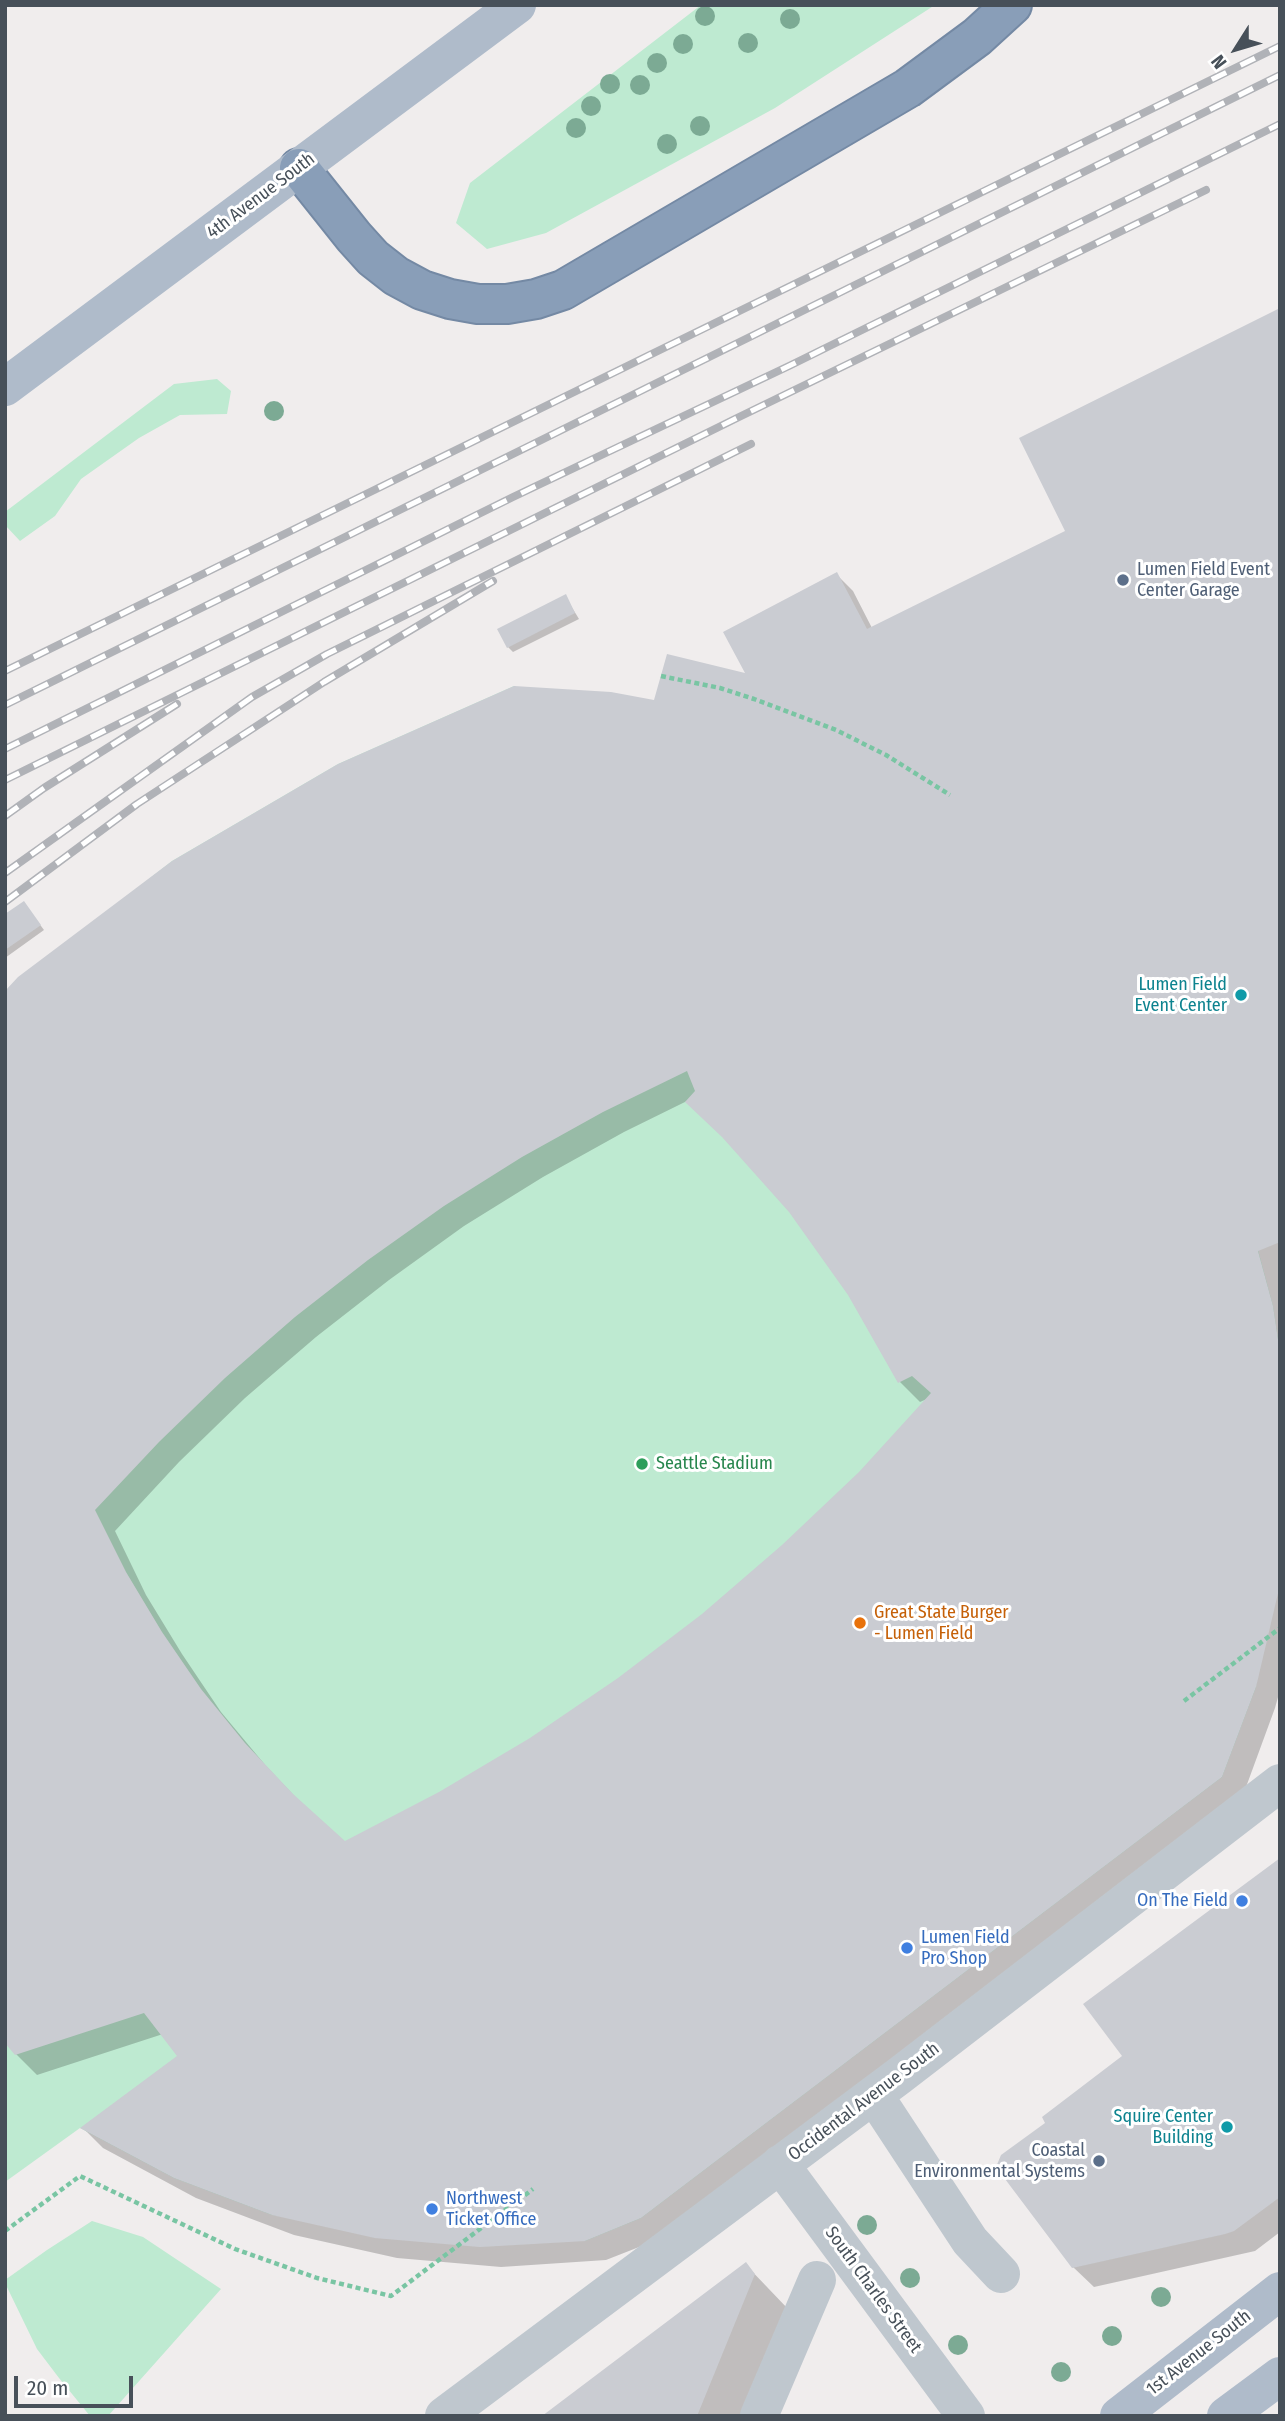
<!DOCTYPE html>
<html>
<head>
<meta charset="utf-8">
<style>
	body { margin:0 }
	#map { position:relative; width:1285px; height:2421px; overflow:hidden; background:#f0eded; font-family:"Fira Sans Condensed",sans-serif }
	canvas { display:block }
	.frame { position:absolute; inset:0; border:7px solid #475059; pointer-events:none }
	.north { position:absolute; left:1201px; top:14px; width:70px; height:70px; -webkit-text-stroke:5px #fff; paint-order:stroke; rotate:233deg; font-size:19px; font-weight:700; line-height:28px; text-align:center; color:#475059 }
	.north::after { content:''; display:block; margin:auto; width:24px; height:32px; background:#475059; clip-path:polygon(50% 0,100% 100%,50% 72%,0 100%) }
	.scale { position:absolute; left:14px; top:2376px; width:119px; height:32px; box-sizing:border-box; border:4px solid #475059; border-top:0; padding-left:9px; font-size:21px; line-height:24px; white-space:nowrap; color:#475059; -webkit-text-stroke:5px #fff; paint-order:stroke }
</style>
</head>
<body>
<div id="map">
<canvas width="1285" height="2421"></canvas>
<div class="frame"></div>
<div class="north">N</div>
<div class="scale">20 m</div>
</div>
<script>
const c = document.querySelector('canvas').getContext('2d');
c.lineJoin = 'round';
function fill(path, color) { c.fillStyle = color; c.fill(path, 'evenodd'); }
const poly = rows => new Path2D(rows.map(r => 'M' + r).join(''));
function trace(path, color, width, dash) { c.strokeStyle = color; c.lineWidth = width; c.lineCap = dash ? 'butt' : 'round'; c.setLineDash(dash || []); c.stroke(path); }
function write(font, color, halo, rows, align = 'center') {
  c.font = font + ' "Fira Sans Condensed",sans-serif'; c.lineWidth = 6; c.setLineDash([]); c.textBaseline = 'middle'; c.strokeStyle = halo; c.fillStyle = color; for (const [text, x, y, turn = 0] of rows) {
    c.save(); c.translate(x, y); c.rotate((+turn || 0) * Math.PI / 180); c.textAlign = isNaN(turn) ? turn : align; if (halo) c.strokeText(text, 0, 0); c.fillText(text, 0, 0); c.restore();
  }
}
fill(poly([
	[701,5,935,5,775,108,546,233,487,249,456,223,470,183],
	[217,379,231,391,227,414,180,415,139,438,81,479,55,516,20,541,5,525,5,512,174,384],
	[514,686,1248,1213,1273,1306,1280,1353,1256,1687,1222,1777,641,2218,585,2241,272,2215,174,2178,80,2128,5,2182,5,991,172,861,338,764],
	[92,2221,143,2237,221,2289,108,2416,90,2416,59,2378,37,2349,5,2283,5,2280,47,2250]
]), '#beead1');
fill(poly([
	[1280,310,1280,1271,1278,1272,1280,1690,1275,1708,1242,1798,662,2238,606,2260,501,2267,397,2258,294,2235,196,2198,103,2148,83,2128,179,2056,163,2034,37,2075,16,2054,5,992,655,702,749,675,837,575,853,591,872,628,1067,531],
	[687,1101,730,1144,791,1211,821,1251,876,1337,900,1382,920,1402,929,1398,860,1473,784,1547,703,1616,619,1680,531,1740,439,1794,344,1843,301,1803,266,1766,221,1712,182,1654,146,1595,115,1531,179,1462,245,1398,316,1337,389,1280,464,1226,543,1177,624,1132],
	[565,596,579,619,513,652,508,647],
	[24,903,44,930,5,958,5,916],
	[1280,1861,1280,2232,1255,2251,1094,2287,1073,2267,1047,2123,1124,2057],
	[746,2265,789,2310,745,2416,545,2416]
]), '#0003');
fill(poly([
	[1280,308,1280,1242,1258,1251,1273,1306,1280,1353,1280,1576,1278,1593,1256,1687,1222,1777,641,2218,585,2241,480,2247,375,2238,272,2215,174,2178,80,2128,177,2056,144,2013,15,2055,5,2043,5,991,18,977,172,861,338,764,514,686,611,692,654,700,667,654,745,673,723,632,837,572,867,629,1065,531,1019,438],
	[687,1071,695,1091,685,1102,722,1137,789,1212,848,1295,898,1383,912,1376,931,1393,859,1472,782,1545,702,1614,618,1678,530,1738,439,1792,345,1841,293,1794,245,1743,201,1689,162,1632,126,1572,95,1510,159,1442,225,1378,295,1317,368,1260,444,1206,522,1157,603,1112],
	[566,594,575,613,507,648,497,629],
	[24,901,41,925,5,950,5,914],
	[1280,1858,1280,2197,1234,2231,1225,2234,1072,2268,996,2167,1001,2155,1045,2123,1042,2117,1122,2056,1083,2004],
	[746,2262,755,2274,697,2416,542,2416]
]), '#caccd2');
const highway = poly([
	[299,168,354,237,373,258,396,276,422,290,450,299,478,304,507,304,536,299,563,290,908,88,977,37,1012,5]
]);
trace(highway, '#7489a4', 42);
trace(poly([
	[661,676,720,688,754,699,836,730,886,755,950,795],
	[1184,1701,1280,1628],
	[5,2231,80,2176,235,2249,317,2278,391,2296,533,2189]
]), '#79c5a3', 4.5, [5, 3.5]);
trace(poly([
	[874,2095,970,2241,1001,2274],
	[780,2164,966,2416],
	[444,2416,899,2076,1280,1783],
	[759,2416,817,2280]
]), '#bfc7ce', 38);
trace(poly([
	[5,387,517,5],
	[1119,2416,1280,2291],
	[1226,2416,1280,2376]
]), '#afbbca', 38);
trace(highway, '#899eb8', 38);
const rail = poly([
	[5,671,1280,46],
	[5,705,1280,75],
	[5,749,513,497,791,365,1280,124],
	[5,780,737,418,1206,190],
	[5,816,44,788,177,704],
	[5,873,252,697,327,654,751,444],
	[5,902,137,804,324,682,493,581]
]);
trace(rail, '#b0b2b7', 8);
trace(rail, '#fff', 5, [16]);
c.fillStyle = '#7caa94';
for (const [x, y] of [
	[705,16],
	[790,19],
	[748,43],
	[683,44],
	[657,63],
	[610,84],
	[640,85],
	[591,106],
	[700,126],
	[576,128],
	[667,144],
	[274,411],
	[867,2225],
	[910,2278],
	[1161,2297],
	[1112,2336],
	[958,2345],
	[1061,2372]
]) { c.beginPath(); c.arc(x, y, 10, 0, 2 * Math.PI); c.fill(); }
for (const [x, y, r, color] of [
	[1123,580,7,"#5c6f8a"],
	[1241,995,7,"#0f9aa8"],
	[642,1464,7,"#2e9e5b"],
	[860,1623,7,"#e8710a"],
	[1242,1901,7,"#3f7fe0"],
	[907,1948,7,"#3f7fe0"],
	[1227,2127,7,"#0f9aa8"],
	[1099,2161,7,"#5c6f8a"],
	[432,2209,7,"#3f7fe0"]
]) { const dot = new Path2D(); dot.arc(x, y, r, 0, 2 * Math.PI); c.fillStyle = color; c.fill(dot); trace(dot, '#fff', 2.5); }
write('18px', '#475059', '#fff', [
	["4th Avenue South",261,196,-37],
	["Occidental Avenue South",864,2102,-37],
	["South Charles Street",873,2290,54],
	["1st Avenue South",1199,2353,-38]
]);
write('18px', '#4e5e75', '#fff', [
	["Lumen Field Event",1137,570],
	["Center Garage",1137,591],
	["Coastal",1085,2151,"right"],
	["Environmental Systems",1085,2172,"right"]
], 'left');
write('18px', '#0d838f', '#fff', [
	["Lumen Field",1227,985],
	["Event Center",1227,1006],
	["Squire Center",1213,2117],
	["Building",1213,2138]
], 'right');
write('18px', '#27864d', '#fff', [
	["Seattle Stadium",656,1464]
], 'left');
write('18px', '#c56008', '#fff', [
	["Great State Burger",874,1613],
	["- Lumen Field",874,1634]
], 'left');
write('18px', '#366cbe', '#fff', [
	["On The Field",1228,1901,"right"],
	["Lumen Field",921,1938],
	["Pro Shop",921,1959],
	["Northwest",446,2199],
	["Ticket Office",446,2220]
], 'left');
</script>
</body>
</html>
